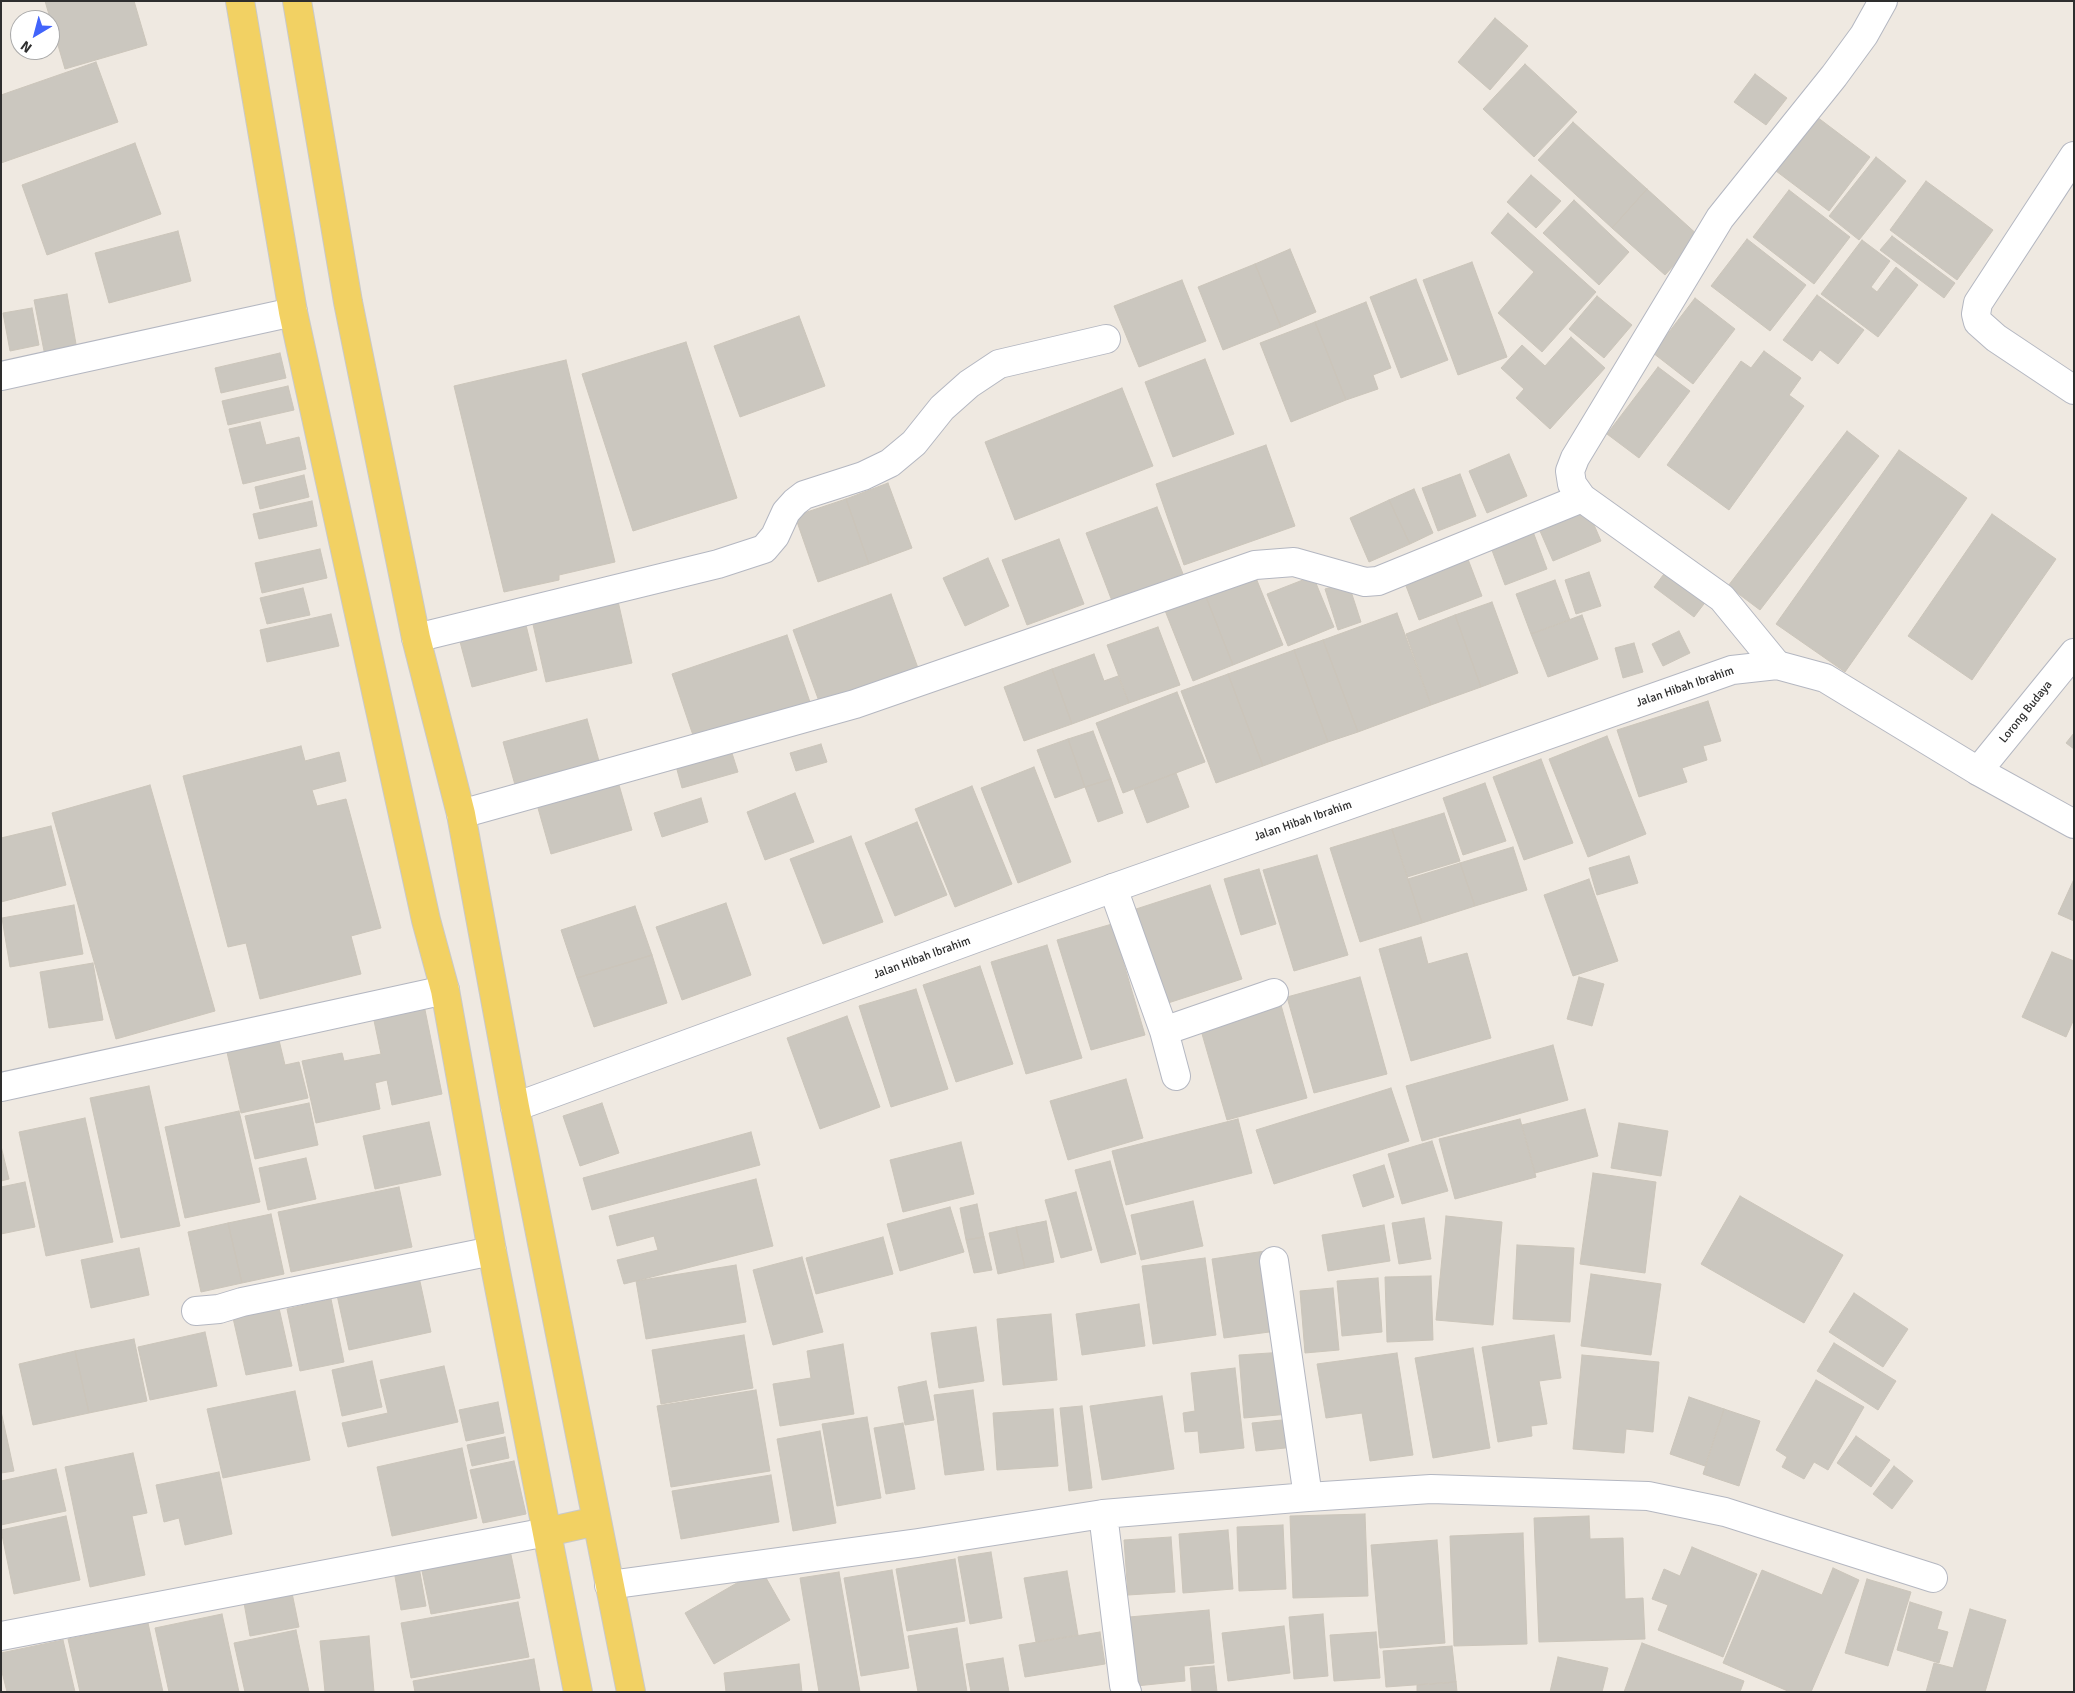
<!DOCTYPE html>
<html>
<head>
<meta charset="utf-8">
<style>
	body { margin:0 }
	#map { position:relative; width:2075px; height:1693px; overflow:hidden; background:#efe9e1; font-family:Signika,sans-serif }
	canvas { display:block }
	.frame { position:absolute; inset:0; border:2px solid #2e2e2e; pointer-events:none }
	.north { position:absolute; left:10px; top:10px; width:50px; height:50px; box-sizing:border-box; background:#fff; border:1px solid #ababab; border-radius:50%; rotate:217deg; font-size:14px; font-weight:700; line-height:20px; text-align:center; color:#2e2e2e }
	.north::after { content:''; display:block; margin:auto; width:18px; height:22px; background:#4264fb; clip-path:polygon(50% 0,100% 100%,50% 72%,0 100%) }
</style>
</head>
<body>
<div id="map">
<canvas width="2075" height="1693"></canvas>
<div class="frame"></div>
<div class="north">N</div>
</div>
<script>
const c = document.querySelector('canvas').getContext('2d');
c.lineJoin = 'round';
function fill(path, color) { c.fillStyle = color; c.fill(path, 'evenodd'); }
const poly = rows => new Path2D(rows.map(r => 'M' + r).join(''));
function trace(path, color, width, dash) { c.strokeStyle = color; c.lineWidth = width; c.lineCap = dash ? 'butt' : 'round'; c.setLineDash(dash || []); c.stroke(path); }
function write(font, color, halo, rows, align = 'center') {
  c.font = font + ' Signika,sans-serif'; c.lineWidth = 4; c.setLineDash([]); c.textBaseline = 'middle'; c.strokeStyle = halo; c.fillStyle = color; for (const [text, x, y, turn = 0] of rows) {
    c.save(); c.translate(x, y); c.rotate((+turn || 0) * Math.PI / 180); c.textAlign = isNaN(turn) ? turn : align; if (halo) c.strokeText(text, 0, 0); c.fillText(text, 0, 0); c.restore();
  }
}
const building = poly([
	[45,1,134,1,147,45,65,69,45,1],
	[1495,18,1528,46,1490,90,1458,62,1495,18],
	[96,62,118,122,1,163,1,95,96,62],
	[1525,64,1577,112,1534,157,1483,109,1525,64],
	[1755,74,1787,98,1766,125,1734,102,1755,74],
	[1817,117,1870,157,1829,211,1776,171,1817,117],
	[1573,122,1647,189,1612,228,1538,160,1573,122],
	[135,143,161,214,47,255,22,185,135,143],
	[1876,157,1906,181,1859,240,1829,216,1876,157],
	[1531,175,1561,201,1536,228,1507,202,1531,175],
	[1926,181,1993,230,1957,280,1890,230,1926,181],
	[1647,189,1700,237,1665,275,1612,228,1647,189],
	[1789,190,1850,237,1814,284,1753,237,1789,190],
	[1574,200,1629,252,1599,285,1543,233,1574,200],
	[1508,213,1596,292,1542,352,1498,313,1534,272,1491,233,1508,213],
	[178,231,191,281,109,303,95,253,178,231],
	[1892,236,1955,283,1944,298,1880,250,1892,236],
	[1747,239,1806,285,1770,331,1711,286,1747,239],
	[1862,240,1890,261,1871,287,1877,292,1896,267,1918,285,1878,337,1821,294,1862,240],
	[1290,249,1316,312,1281,327,1255,264,1290,249],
	[1472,262,1507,357,1458,375,1423,280,1472,262],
	[1255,264,1281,327,1223,350,1198,287,1255,264],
	[1416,279,1448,360,1401,378,1370,297,1416,279],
	[1182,280,1206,341,1139,367,1114,306,1182,280],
	[67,294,78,355,46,361,34,300,67,294],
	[1817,295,1864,330,1838,364,1820,350,1812,361,1783,340,1817,295],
	[1597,296,1632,325,1604,358,1569,329,1597,296],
	[1695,298,1735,329,1693,384,1653,353,1695,298],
	[1366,302,1391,368,1373,375,1378,389,1346,400,1315,322,1366,302],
	[32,308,39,345,10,351,3,313,32,308],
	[799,316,825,386,740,417,714,346,799,316],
	[1315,322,1346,400,1291,422,1260,343,1315,322],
	[1571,337,1605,368,1550,429,1516,398,1524,389,1501,368,1522,345,1545,366,1571,337],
	[686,342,737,498,633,531,582,374,686,342],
	[1764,351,1801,378,1789,395,1804,406,1729,510,1667,465,1741,361,1751,368,1764,351],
	[280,353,286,378,221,393,215,368,280,353],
	[1205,359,1234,434,1173,457,1145,382,1205,359],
	[566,360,615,562,559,575,559,580,504,592,454,386,566,360],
	[1658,367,1690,391,1639,458,1607,434,1658,367],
	[288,386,294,410,228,425,222,401,288,386],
	[1122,388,1153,466,1015,520,985,442,1122,388],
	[260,422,266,445,299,437,306,469,243,484,229,429,260,422],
	[1847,431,1879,456,1760,610,1728,586,1847,431],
	[1266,445,1295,526,1184,565,1156,484,1266,445],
	[1899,450,1967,498,1845,672,1776,624,1899,450],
	[1509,454,1527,496,1487,513,1469,471,1509,454],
	[1460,474,1476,516,1438,531,1422,488,1460,474],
	[304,475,309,497,260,509,255,487,304,475],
	[888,483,912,548,869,564,846,499,888,483],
	[1414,489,1433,533,1410,544,1389,500,1414,489],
	[846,499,869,564,818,582,795,516,846,499],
	[1389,500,1410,544,1369,562,1350,518,1389,500],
	[312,501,317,526,259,539,253,514,312,501],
	[1585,504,1601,541,1553,561,1537,524,1585,504],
	[1157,507,1183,574,1112,601,1086,533,1157,507],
	[1992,514,2056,559,1972,680,1908,636,1992,514],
	[1532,529,1547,569,1505,585,1490,545,1532,529],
	[1059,539,1084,604,1027,625,1002,560,1059,539],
	[320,549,327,578,262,593,255,563,320,549],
	[1466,554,1482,596,1419,620,1403,578,1466,554],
	[988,558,1009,606,965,626,943,578,988,558],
	[1667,570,1707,600,1694,617,1654,587,1667,570],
	[1589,572,1601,606,1576,614,1565,580,1589,572],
	[1254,573,1283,645,1233,665,1204,592,1254,573],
	[1313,576,1334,627,1288,646,1267,594,1313,576],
	[1555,580,1570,620,1531,634,1516,594,1555,580],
	[1348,582,1361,622,1338,630,1325,589,1348,582],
	[303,588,310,615,267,624,260,598,303,588],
	[1204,592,1233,665,1193,681,1164,608,1204,592],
	[891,594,918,668,820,704,793,630,891,594],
	[618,601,632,663,546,682,532,620,618,601],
	[1492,602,1518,673,1481,687,1455,615,1492,602],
	[1397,613,1431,705,1358,732,1323,640,1397,613],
	[331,614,339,646,267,662,260,630,331,614],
	[1455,615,1481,687,1431,705,1406,634,1455,615],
	[1582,615,1598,659,1548,677,1531,634,1582,615],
	[525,621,537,670,472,687,459,638,525,621],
	[1158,627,1180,685,1129,703,1107,645,1158,627],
	[1679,631,1690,653,1663,666,1652,644,1679,631],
	[787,635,811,705,696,744,672,674,787,635],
	[1323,640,1358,732,1328,742,1294,650,1323,640],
	[1634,643,1643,672,1623,678,1615,648,1634,643],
	[1294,650,1328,742,1263,766,1228,674,1294,650],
	[1094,654,1104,681,1118,676,1129,703,1072,724,1052,669,1094,654],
	[1052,669,1072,724,1024,741,1004,687,1052,669],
	[1228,674,1263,766,1216,783,1181,691,1228,674],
	[1177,692,1205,762,1123,793,1096,723,1177,692],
	[1708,701,1721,741,1703,746,1707,760,1682,768,1687,782,1639,797,1617,730,1708,701],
	[587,719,601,768,517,792,503,742,587,719],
	[1093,731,1111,779,1085,787,1068,739,1093,731],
	[2074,733,2074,749,2066,743,2074,733],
	[1607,736,1646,834,1588,857,1549,759,1607,736],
	[1068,739,1085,787,1055,798,1037,750,1068,739],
	[821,744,827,762,796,771,790,753,821,744],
	[301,746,305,761,339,752,346,781,312,790,317,806,346,799,381,928,351,936,361,974,260,999,246,943,228,947,183,776,301,746],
	[731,750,738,772,682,788,676,766,731,750],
	[1541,759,1573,843,1524,860,1493,777,1541,759],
	[1034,767,1071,862,1018,883,981,788,1034,767],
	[1176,773,1189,807,1147,823,1134,789,1176,773],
	[617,778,632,830,551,854,536,801,617,778],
	[1111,779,1123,813,1098,822,1085,787,1111,779],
	[1485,783,1506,841,1463,855,1443,798,1485,783],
	[150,785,215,1011,116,1039,52,813,150,785],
	[972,786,1012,884,955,907,915,809,972,786],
	[795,793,814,842,765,860,747,812,795,793],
	[701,798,708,822,662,837,654,813,701,798],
	[1444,813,1460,861,1407,877,1392,829,1444,813],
	[917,822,947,895,895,916,865,843,917,822],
	[51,826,66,885,1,902,1,838,51,826],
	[1392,829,1422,923,1360,942,1330,848,1392,829],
	[851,836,883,922,823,944,790,859,851,836],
	[1513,847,1527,890,1475,906,1460,863,1513,847],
	[1317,855,1348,955,1294,971,1263,870,1317,855],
	[1629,856,1638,883,1597,895,1589,868,1629,856],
	[1460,863,1475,906,1422,923,1408,879,1460,863],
	[1259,869,1276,924,1241,935,1224,879,1259,869],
	[1589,879,1618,961,1573,976,1544,895,1589,879],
	[2074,879,2074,921,2058,914,2074,879],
	[1210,885,1242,979,1165,1004,1133,910,1210,885],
	[726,903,751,975,682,1000,656,927,726,903],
	[74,905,83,954,10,967,2,918,74,905],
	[635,906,652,955,577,978,561,930,635,906],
	[1112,924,1145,1035,1091,1050,1057,940,1112,924],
	[1421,937,1428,964,1467,953,1491,1038,1411,1061,1379,949,1421,937],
	[1047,945,1082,1058,1026,1074,991,962,1047,945],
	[2052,952,2074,961,2074,1019,2066,1037,2022,1017,2052,952],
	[652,955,667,1003,594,1027,577,978,652,955],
	[93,963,103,1020,49,1028,40,972,93,963],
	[980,966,1013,1064,956,1082,923,985,980,966],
	[1360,977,1387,1074,1314,1093,1287,997,1360,977],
	[1579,977,1604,984,1592,1026,1567,1019,1579,977],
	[916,989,948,1089,891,1107,859,1006,916,989],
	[423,1000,442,1094,392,1105,387,1080,375,1083,380,1109,316,1123,302,1061,342,1053,344,1061,381,1054,372,1011,423,1000],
	[1281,1005,1307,1098,1227,1120,1200,1027,1281,1005],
	[847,1016,880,1107,820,1129,787,1038,847,1016],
	[278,1036,285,1065,299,1062,308,1098,241,1113,226,1048,278,1036],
	[1553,1045,1568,1100,1422,1141,1406,1086,1553,1045],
	[1126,1079,1143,1138,1068,1160,1050,1101,1126,1079],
	[149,1086,180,1226,121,1238,90,1098,149,1086],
	[1391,1088,1409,1141,1274,1184,1256,1130,1391,1088],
	[309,1103,318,1145,255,1159,245,1116,309,1103],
	[602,1103,619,1153,580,1166,563,1116,602,1103],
	[1585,1109,1598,1156,1535,1173,1522,1125,1585,1109],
	[239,1111,260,1202,185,1218,165,1127,239,1111],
	[85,1118,113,1242,46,1256,19,1132,85,1118],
	[1238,1119,1252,1173,1126,1205,1112,1151,1238,1119],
	[1520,1119,1536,1177,1455,1199,1439,1139,1520,1119],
	[429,1122,441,1175,375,1189,363,1136,429,1122],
	[1619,1123,1668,1131,1661,1176,1611,1168,1619,1123],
	[751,1132,760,1165,592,1210,583,1178,751,1132],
	[1432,1141,1448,1191,1402,1204,1388,1154,1432,1141],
	[961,1142,974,1194,903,1212,890,1160,961,1142],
	[1,1146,9,1179,1,1181,1,1146],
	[306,1158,316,1199,268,1210,259,1168,306,1158],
	[1110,1161,1136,1254,1101,1263,1075,1170,1110,1161],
	[1384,1165,1394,1197,1363,1207,1353,1175,1384,1165],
	[1593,1173,1656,1182,1645,1273,1580,1264,1593,1173],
	[756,1179,773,1246,624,1284,617,1260,658,1250,654,1236,617,1246,609,1216,756,1179],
	[25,1182,35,1227,1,1234,1,1187,25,1182],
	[399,1187,412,1247,291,1272,278,1212,399,1187],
	[1076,1192,1092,1250,1061,1258,1045,1200,1076,1192],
	[1740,1196,1843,1255,1804,1323,1701,1264,1740,1196],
	[1193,1201,1203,1246,1141,1260,1131,1215,1193,1201],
	[977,1204,984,1237,966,1240,960,1208,977,1204],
	[950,1207,964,1252,900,1271,887,1224,950,1207],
	[271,1214,284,1274,242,1283,228,1223,271,1214],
	[1446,1216,1502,1222,1493,1325,1436,1320,1446,1216],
	[1424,1218,1431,1259,1399,1264,1392,1223,1424,1218],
	[1046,1221,1054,1262,1025,1268,1016,1227,1046,1221],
	[228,1223,242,1283,201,1292,188,1232,228,1223],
	[1384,1225,1390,1261,1328,1271,1322,1235,1384,1225],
	[1016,1227,1025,1268,998,1274,989,1233,1016,1227],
	[883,1237,893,1274,816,1294,806,1258,883,1237],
	[984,1237,992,1270,974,1273,966,1240,984,1237],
	[1517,1245,1574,1248,1570,1322,1513,1319,1517,1245],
	[139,1248,149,1295,91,1308,81,1260,139,1248],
	[1265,1251,1277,1331,1224,1338,1212,1259,1265,1251],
	[802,1257,823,1332,773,1345,753,1270,802,1257],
	[1205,1258,1216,1335,1153,1344,1142,1266,1205,1258],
	[736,1265,746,1322,646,1339,636,1281,736,1265],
	[1591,1274,1661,1284,1651,1355,1581,1346,1591,1274],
	[1431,1276,1433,1340,1387,1342,1385,1277,1431,1276],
	[419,1277,431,1332,349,1350,337,1295,419,1277],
	[1378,1278,1382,1332,1342,1336,1337,1281,1378,1278],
	[1333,1288,1339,1350,1305,1353,1300,1291,1333,1288],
	[1854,1293,1908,1329,1883,1367,1829,1332,1854,1293],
	[331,1299,344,1362,300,1371,287,1309,331,1299],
	[1139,1304,1145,1346,1082,1355,1076,1314,1139,1304],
	[279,1308,292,1366,246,1375,233,1318,279,1308],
	[1051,1314,1057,1380,1003,1385,997,1319,1051,1314],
	[976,1327,984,1381,939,1388,931,1333,976,1327],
	[205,1332,217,1386,150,1400,138,1347,205,1332],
	[744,1335,753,1388,661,1404,652,1350,744,1335],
	[1554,1335,1561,1378,1539,1381,1547,1424,1531,1426,1532,1436,1498,1442,1482,1347,1554,1335],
	[134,1339,147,1401,89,1413,75,1351,134,1339],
	[1834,1343,1896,1381,1878,1410,1817,1371,1834,1343],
	[843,1344,854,1414,780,1426,773,1384,811,1378,807,1351,843,1344],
	[1473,1348,1490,1448,1433,1458,1415,1358,1473,1348],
	[75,1351,89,1413,33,1425,19,1364,75,1351],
	[1285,1352,1289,1414,1244,1418,1239,1355,1285,1352],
	[1397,1353,1413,1455,1370,1461,1362,1413,1326,1418,1317,1364,1397,1353],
	[1582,1355,1659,1362,1653,1432,1626,1429,1624,1453,1573,1449,1582,1355],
	[372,1361,382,1407,342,1416,332,1370,372,1361],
	[444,1366,458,1422,348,1447,342,1423,388,1413,380,1380,444,1366],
	[1235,1368,1244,1448,1200,1453,1198,1431,1185,1432,1183,1413,1195,1411,1191,1373,1235,1368],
	[1816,1380,1864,1407,1828,1470,1814,1462,1804,1479,1782,1467,1787,1457,1776,1450,1816,1380],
	[926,1381,934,1420,905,1425,898,1387,926,1381],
	[756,1390,770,1471,671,1487,657,1406,756,1390],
	[973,1390,984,1470,945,1475,934,1395,973,1390],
	[295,1391,310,1460,223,1478,207,1409,295,1391],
	[1162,1396,1174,1469,1102,1480,1090,1406,1162,1396],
	[1689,1397,1724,1409,1705,1466,1670,1454,1689,1397],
	[498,1402,504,1433,466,1441,459,1410,498,1402],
	[1082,1406,1092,1488,1069,1491,1060,1408,1082,1406],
	[1053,1409,1058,1466,997,1470,993,1413,1053,1409],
	[1724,1409,1760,1421,1739,1486,1703,1474,1724,1409],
	[1,1411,14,1471,1,1473,1,1411],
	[867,1417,881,1498,837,1506,822,1424,867,1417],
	[1292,1419,1295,1447,1256,1451,1252,1423,1292,1419],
	[903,1423,915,1489,886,1494,874,1428,903,1423],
	[820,1431,836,1523,793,1531,777,1439,820,1431],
	[1856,1436,1890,1460,1871,1487,1837,1463,1856,1436],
	[505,1437,509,1458,472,1466,467,1445,505,1437],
	[462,1448,477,1518,392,1536,377,1467,462,1448],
	[133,1453,147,1513,132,1516,145,1575,90,1587,65,1467,133,1453],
	[514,1461,526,1514,483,1523,470,1470,514,1461],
	[1894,1466,1913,1481,1892,1509,1873,1494,1894,1466],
	[56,1469,66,1511,1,1525,1,1481,56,1469],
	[219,1472,232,1534,185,1545,179,1518,164,1522,156,1485,219,1472],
	[771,1475,779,1522,681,1539,672,1491,771,1475],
	[1365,1514,1368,1596,1293,1598,1290,1516,1365,1514],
	[66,1516,80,1580,14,1594,1,1530,66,1516],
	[1589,1516,1590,1539,1623,1538,1625,1599,1643,1598,1645,1639,1539,1642,1534,1518,1589,1516],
	[1283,1525,1286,1589,1239,1591,1237,1527,1283,1525],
	[1228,1530,1233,1589,1183,1593,1179,1534,1228,1530],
	[1523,1533,1527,1644,1454,1646,1450,1536,1523,1533],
	[1171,1537,1175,1592,1128,1595,1124,1540,1171,1537],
	[1437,1540,1445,1643,1380,1648,1371,1545,1437,1540],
	[1692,1547,1757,1574,1723,1657,1658,1630,1668,1605,1652,1599,1664,1569,1680,1576,1692,1547],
	[510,1550,520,1598,431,1614,421,1566,510,1550],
	[991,1552,1002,1618,970,1624,958,1557,991,1552],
	[955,1559,965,1621,907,1631,896,1569,955,1559],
	[419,1567,426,1606,401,1610,394,1571,419,1567],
	[1833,1568,1859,1580,1811,1692,1790,1692,1723,1663,1762,1570,1822,1595,1833,1568],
	[761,1569,790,1620,714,1664,685,1613,761,1569],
	[892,1570,909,1668,861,1676,844,1578,892,1570],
	[1067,1571,1078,1635,1036,1642,1024,1578,1067,1571],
	[839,1572,860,1692,819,1692,800,1578,839,1572],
	[1867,1579,1911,1592,1888,1666,1845,1653,1867,1579],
	[290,1583,299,1627,250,1636,242,1592,290,1583],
	[518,1602,529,1657,411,1678,401,1623,518,1602],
	[1910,1602,1942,1612,1937,1629,1948,1632,1939,1663,1897,1650,1910,1602],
	[1970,1609,2006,1620,1985,1692,1926,1692,1934,1663,1953,1668,1970,1609],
	[1209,1610,1214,1663,1184,1666,1185,1681,1136,1686,1129,1617,1209,1610],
	[222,1614,239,1692,169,1692,155,1628,222,1614],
	[1323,1614,1328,1676,1294,1679,1289,1617,1323,1614],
	[148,1623,163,1692,80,1692,68,1639,148,1623],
	[1284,1626,1290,1673,1228,1681,1222,1633,1284,1626],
	[957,1628,967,1692,918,1692,908,1636,957,1628],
	[296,1630,309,1692,245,1692,234,1643,296,1630],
	[1100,1632,1105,1664,1025,1677,1019,1645,1100,1632],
	[1376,1632,1380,1678,1334,1681,1330,1635,1376,1632],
	[369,1636,374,1692,325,1692,320,1641,369,1636],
	[63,1640,75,1692,7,1692,1,1668,1,1653,63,1640],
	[1642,1643,1744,1681,1740,1692,1624,1692,1642,1643],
	[1452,1646,1456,1682,1386,1687,1383,1651,1452,1646],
	[1558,1657,1608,1668,1602,1692,1550,1692,1558,1657],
	[1003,1658,1009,1692,971,1692,966,1664,1003,1658],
	[534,1659,540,1692,415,1692,413,1681,534,1659],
	[799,1664,802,1692,726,1692,724,1673,799,1664],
	[1214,1666,1217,1692,1192,1692,1190,1668,1214,1666],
	[1456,1682,1457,1692,1417,1692,1417,1685,1456,1682]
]);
fill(building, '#cbc7bf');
trace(building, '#cbc5ba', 1);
const street = poly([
	[2074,156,1978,303,1976,314,1978,322,1996,338,2074,390],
	[1,376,293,312],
	[416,638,718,564,764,549,775,536,786,512,795,502,804,495,863,476,890,463,914,443,942,408,969,384,999,364,1106,339],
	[1777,665,1722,598,1582,498,1572,484,1570,471,1575,458,1720,218,1834,76,1864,35,1883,1],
	[1978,771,2074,653],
	[461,814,855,704,1255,565,1294,562,1365,582,1378,581,1582,498],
	[1113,888,1164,1031,1176,1076],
	[1164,1031,1274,993],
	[1,1087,445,990],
	[1274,1261,1308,1497],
	[196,1311,219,1309,242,1302,492,1251],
	[1103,1514,1124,1685,1127,1692],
	[609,1585,918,1543,1103,1514,1308,1497,1431,1489,1648,1496,1725,1512,1933,1578],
	[1,1636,547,1532]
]);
const secondary = poly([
	[515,1107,1113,888,1732,670,1777,665,1825,678,1978,771,2074,824]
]);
const primary = poly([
	[240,1,293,312,426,920,445,990,492,1251,578,1692],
	[297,1,348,302,416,638,461,814,515,1107,631,1692],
	[547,1532,597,1521]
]);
trace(street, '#b4b7c1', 30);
trace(secondary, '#b4b7c1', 30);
trace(primary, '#c9c9c9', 30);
trace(street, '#fff', 28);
trace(secondary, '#fff', 28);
trace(primary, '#f2d163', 28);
write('12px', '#2e2e2e', '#fff', [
	["Jalan Hibah Ibrahim",1685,687,-19],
	["Lorong Budaya",2026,712,-51],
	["Jalan Hibah Ibrahim",1303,821,-19],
	["Jalan Hibah Ibrahim",922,958,-20]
]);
</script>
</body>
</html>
